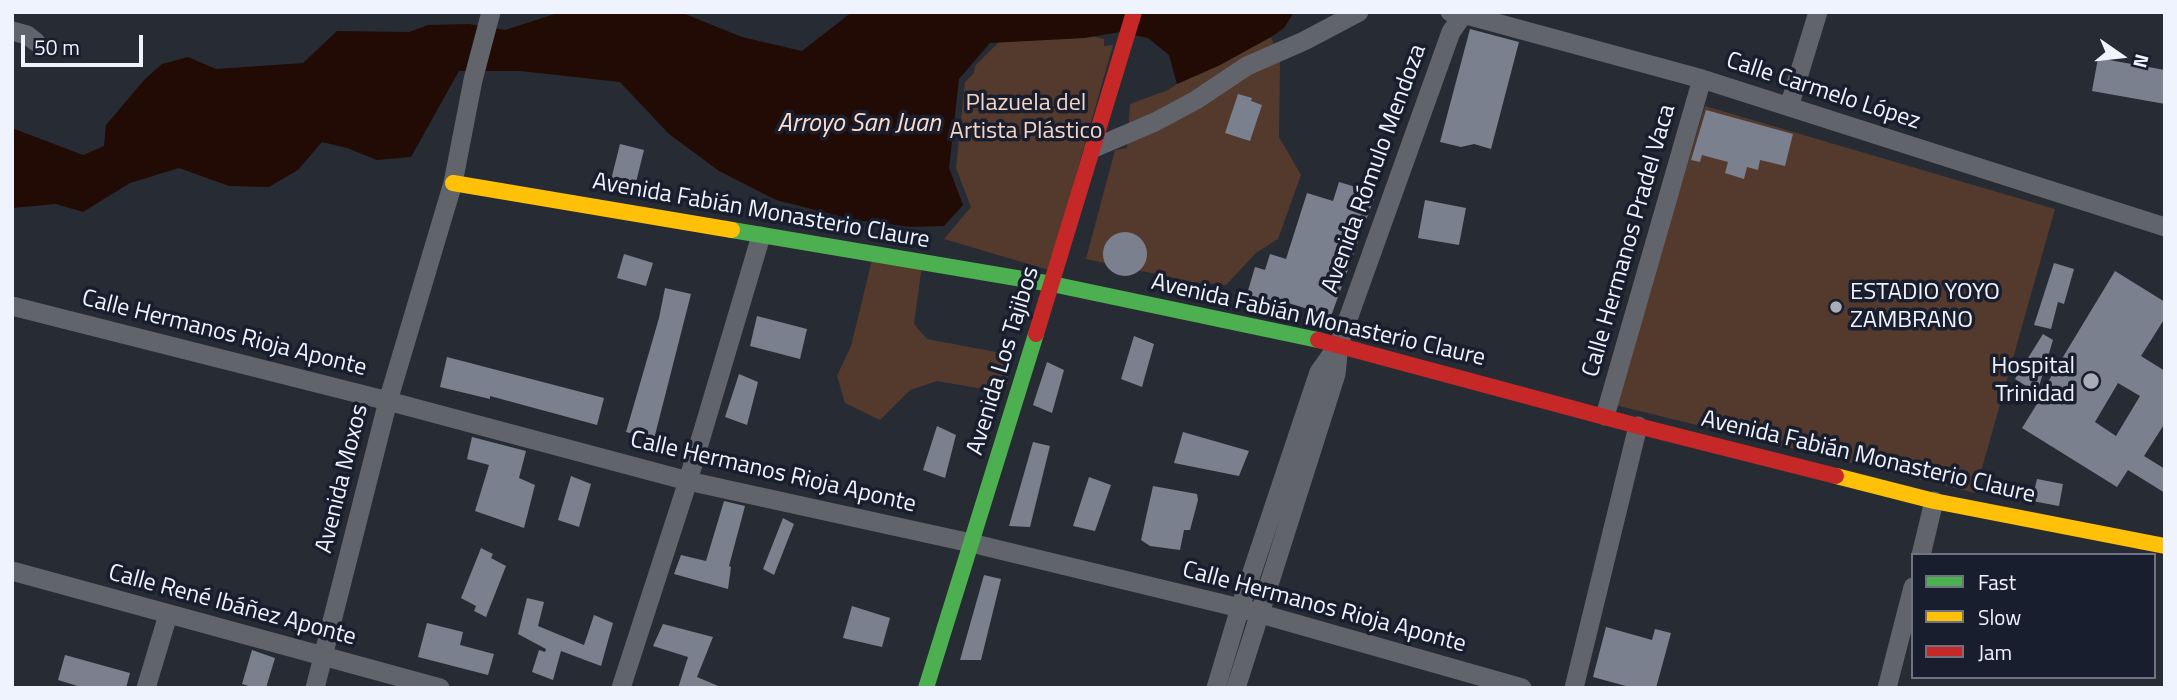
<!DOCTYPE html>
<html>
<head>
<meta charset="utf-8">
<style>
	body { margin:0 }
	#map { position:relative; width:2177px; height:700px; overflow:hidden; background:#272b34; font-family:"Titillium Web",sans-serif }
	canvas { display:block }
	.frame { position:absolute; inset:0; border:14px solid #eff3fe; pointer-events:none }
	.legend { position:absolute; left:1911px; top:553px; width:245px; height:126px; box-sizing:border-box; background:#191e2e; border:2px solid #6f7381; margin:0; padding:9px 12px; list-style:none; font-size:21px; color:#eff3fe }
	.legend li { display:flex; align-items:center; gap:14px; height:35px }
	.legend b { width:35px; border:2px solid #6f7381 }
	.north { position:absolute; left:2086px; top:21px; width:70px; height:70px; -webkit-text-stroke:5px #191e2e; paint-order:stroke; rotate:104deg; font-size:19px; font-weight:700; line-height:28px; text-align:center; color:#eff3fe }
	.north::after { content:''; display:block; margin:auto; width:24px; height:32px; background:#eff3fe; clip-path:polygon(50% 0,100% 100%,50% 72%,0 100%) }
	.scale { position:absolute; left:21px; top:35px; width:122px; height:32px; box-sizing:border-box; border:4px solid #eff3fe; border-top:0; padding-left:9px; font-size:21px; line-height:24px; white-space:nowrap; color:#eff3fe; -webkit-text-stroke:5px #191e2e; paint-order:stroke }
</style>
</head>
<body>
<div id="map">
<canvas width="2177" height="700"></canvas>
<div class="frame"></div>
<ul class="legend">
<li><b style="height:9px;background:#4caf50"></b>Fast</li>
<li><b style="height:9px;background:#ffc107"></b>Slow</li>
<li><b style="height:9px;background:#c62828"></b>Jam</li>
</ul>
<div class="north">N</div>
<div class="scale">50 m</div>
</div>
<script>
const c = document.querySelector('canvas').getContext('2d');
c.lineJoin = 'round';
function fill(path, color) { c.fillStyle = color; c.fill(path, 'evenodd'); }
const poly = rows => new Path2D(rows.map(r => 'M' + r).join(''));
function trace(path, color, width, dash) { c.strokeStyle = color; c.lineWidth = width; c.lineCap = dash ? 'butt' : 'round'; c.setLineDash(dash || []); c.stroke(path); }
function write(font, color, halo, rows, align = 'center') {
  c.font = font + ' "Titillium Web",sans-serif'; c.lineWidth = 7; c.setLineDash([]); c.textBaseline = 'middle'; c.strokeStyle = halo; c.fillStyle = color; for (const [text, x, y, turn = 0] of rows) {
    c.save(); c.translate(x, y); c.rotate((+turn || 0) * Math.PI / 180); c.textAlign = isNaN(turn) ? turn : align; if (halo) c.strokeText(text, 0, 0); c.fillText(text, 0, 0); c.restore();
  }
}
fill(poly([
	[1077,32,1104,39,1104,46,1113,45,1049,270,944,239,971,207,956,168,965,82,974,73,975,66,1008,33],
	[1271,37,1280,63,1279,137,1301,175,1278,239,1256,253,1226,285,1193,282,1086,259,1115,150,1127,148,1130,104,1168,90,1177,84,1220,65],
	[1705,106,2055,209,1975,493,1615,405],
	[873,256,922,265,914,324,927,339,1007,354,1008,384,977,388,937,381,910,390,880,420,845,403,837,376,851,346]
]), '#543a2d');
fill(poly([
	[561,12,685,14,742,37,802,51,852,12,1294,12,1284,28,1271,37,1220,65,1177,84,1169,55,1148,38,1120,32,1085,38,990,43,959,79,949,168,963,205,944,226,911,227,855,220,776,200,719,171,669,134,620,82,520,71,459,71,411,157,377,160,347,148,322,142,298,170,269,187,229,186,179,168,130,183,83,212,56,204,12,208,12,128,83,155,104,146,106,125,144,80,162,64,188,57,216,69,303,63,337,31,409,32,428,25,469,24,505,30]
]), '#220b05');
fill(poly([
	[1470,29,1519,42,1491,149,1474,144,1461,147,1440,142],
	[2098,58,2165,70,2165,104,2092,91],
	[1238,94,1252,98,1251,101,1262,105,1250,141,1225,133],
	[1706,110,1793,134,1785,166,1760,160,1758,170,1747,167,1744,179,1725,173,1728,162,1702,155,1700,162,1691,160],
	[620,144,644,150,635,186,611,180],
	[1339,182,1376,193,1331,316,1285,302,1280,315,1244,304,1255,267,1265,270,1270,254,1286,259,1307,193,1333,201],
	[1425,200,1466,208,1459,245,1418,238],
	'1103 254a22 22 0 1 1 44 0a22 22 0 1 1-44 0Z',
	[624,254,653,263,646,286,617,278],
	[2054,263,2074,269,2064,304,2058,302,2051,329,2034,325],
	[2115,271,2165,302,2165,318,2141,356,2165,371,2165,423,2144,456,2165,469,2165,493,2128,470,2117,487,2022,428,2042,396,2040,395],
	[2118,383,2140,396,2116,436,2095,422],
	[665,288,691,294,654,439,626,432,659,318],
	[757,316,807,329,800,359,750,346],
	[2043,334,2053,340,2037,393,2015,379],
	[1134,336,1154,344,1142,387,1121,379],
	[447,357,604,398,597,425,490,396,490,399,440,387],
	[1047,362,1064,370,1052,413,1033,405],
	[739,374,758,382,747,425,725,417],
	[937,426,956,435,945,478,923,470],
	[1183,432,1249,451,1239,476,1174,463],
	[472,437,526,451,519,478,535,485,524,528,475,511,489,465,467,459],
	[1033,442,1050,446,1030,527,1009,526],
	[571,476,591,484,579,527,558,520],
	[1089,477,1111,485,1095,531,1073,526],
	[2037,479,2063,484,2059,506,2032,501],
	[1153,486,1197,494,1198,500,1190,530,1184,530,1180,550,1150,546,1141,540],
	[724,501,745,506,729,566,731,567,728,589,674,574,681,555,706,561],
	[783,518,794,524,774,575,763,569],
	[481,548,493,554,491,558,506,566,486,617,474,611,476,606,461,598],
	[984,575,1001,579,981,660,960,660],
	[527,598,544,602,538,626,584,645,594,615,613,623,601,666,561,651,553,680,532,672,539,650,545,652,546,649,518,634],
	[852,606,890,618,882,647,843,638],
	[427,623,463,632,460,645,494,654,488,675,418,657],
	[663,624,713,637,697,677,723,688,678,688,688,657,653,646],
	[1606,627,1652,640,1655,629,1671,633,1656,688,1633,688,1593,677],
	[252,650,275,658,266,688,255,688,242,684],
	[65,655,130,673,126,688,84,688,58,680]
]), '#7a808e');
trace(poly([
	[1450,12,1463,14,1702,79,2165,227],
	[12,31,27,35,36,42],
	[1789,107,1818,12],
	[1094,148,1155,122,1196,100,1247,66,1304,41,1359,12],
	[12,306,388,401,688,481,971,543,1240,608,1522,688],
	[1339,344,1451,32,1465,12],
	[1605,416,1702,79],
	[1921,555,1934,501],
	[12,571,440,688],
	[146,688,168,615],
	[315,688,388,401,453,183,473,80,491,12],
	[621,688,688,481,761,236],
	[1216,688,1240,608,1319,372,1339,344,1336,374,1236,688],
	[1574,688,1638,426],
	[1887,688,1913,587]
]), '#61646b', 19);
trace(poly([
	[732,230,1052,284,1318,340],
	[926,688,1036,334]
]), '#4caf50', 16);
trace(poly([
	[453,183,732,230],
	[1836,476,1934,501,2165,546]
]), '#ffc107', 16);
trace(poly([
	[1036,334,1134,12],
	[1318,340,1638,426,1836,476]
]), '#c62828', 16);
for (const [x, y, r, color] of [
	[1836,307,7,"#a9adb7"],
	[2091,381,9,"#a9adb7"]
]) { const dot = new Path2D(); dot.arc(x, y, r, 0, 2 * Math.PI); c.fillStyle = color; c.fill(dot); trace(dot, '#191e2e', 2.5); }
write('24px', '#eff3fe', '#191e2e', [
	["Calle Carmelo López",1823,92,18],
	["Avenida Rómulo Mendoza",1375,169,-70],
	["Avenida Fabián Monasterio Claure",761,212,10],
	["Calle Hermanos Pradel Vaca",1630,241,-74],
	["Avenida Fabián Monasterio Claure",1318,321,13],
	["Calle Hermanos Rioja Aponte",224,334,14],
	["Avenida Los Tajibos",1004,361,-73],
	["Avenida Fabián Monasterio Claure",1868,458,13],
	["Calle Hermanos Rioja Aponte",773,473,13],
	["Avenida Moxos",343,479,-76],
	["Calle René Ibáñez Aponte",232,606,15],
	["Calle Hermanos Rioja Aponte",1324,608,15]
]);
write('24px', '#f6d4c3', '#191e2e', [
	["Plazuela del",1026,104],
	["Artista Plástico",1026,132]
]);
write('24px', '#eff3fe', '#191e2e', [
	["ESTADIO YOYO",1850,293],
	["ZAMBRANO",1850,321],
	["Hospital",2075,367,"right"],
	["Trinidad",2075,395,"right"]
], 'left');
write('italic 26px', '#fedbca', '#191e2e', [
	["Arroyo San Juan",859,125]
]);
</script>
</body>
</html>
